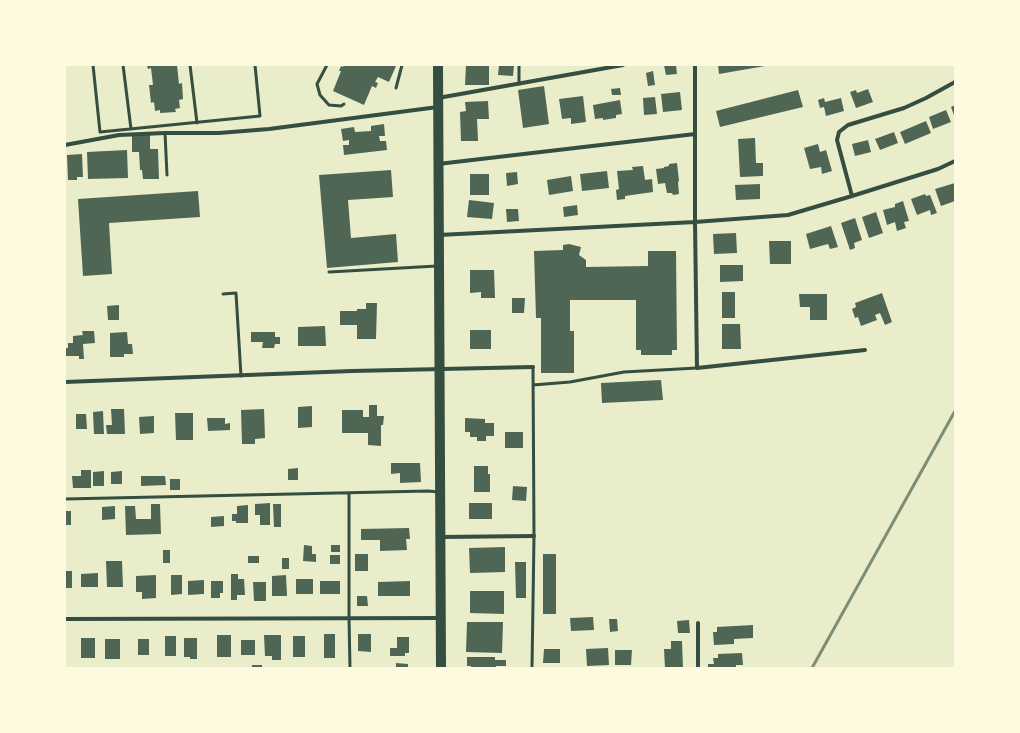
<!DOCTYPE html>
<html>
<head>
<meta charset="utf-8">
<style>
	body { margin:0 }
	#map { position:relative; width:1020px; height:733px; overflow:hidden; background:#e9edc9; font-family:Signika,sans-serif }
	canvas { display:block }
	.frame { position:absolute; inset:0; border:66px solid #fefae0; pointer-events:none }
</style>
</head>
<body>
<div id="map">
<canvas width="1020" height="733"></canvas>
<div class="frame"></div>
</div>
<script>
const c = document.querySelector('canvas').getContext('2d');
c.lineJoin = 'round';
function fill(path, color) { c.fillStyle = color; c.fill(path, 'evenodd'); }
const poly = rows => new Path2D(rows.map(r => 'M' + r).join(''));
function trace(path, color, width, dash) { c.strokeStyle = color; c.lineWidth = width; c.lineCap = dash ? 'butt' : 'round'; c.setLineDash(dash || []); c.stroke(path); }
fill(poly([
	[147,65,177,65,179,84,182,83,183,99,179,100,180,108,175,109,176,112,160,113,160,110,155,111,154,102,151,103,149,85,153,85,151,68,148,69],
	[344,65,394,65,396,66,389,82,378,77,375,82,378,83,376,88,372,86,364,105,333,91,341,71,339,71,341,66,343,67],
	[466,65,489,65,489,85,465,85],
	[499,65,514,65,513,76,498,75],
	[664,65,676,65,677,74,666,75],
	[718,65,765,65,765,66,719,74],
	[653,71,655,85,648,86,646,73],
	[544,86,549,124,523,128,518,90],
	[620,88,621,95,612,95,611,89],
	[868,89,873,102,856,108,850,92,856,90,857,93],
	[798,90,803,107,720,127,716,111],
	[680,92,682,110,663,112,661,94],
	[583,96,586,122,571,124,571,118,562,119,559,99],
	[655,97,657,114,644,115,643,98],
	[824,98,825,102,841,98,844,111,826,116,824,107,820,108,818,100],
	[620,100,622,114,616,115,616,118,603,120,603,118,595,119,593,105],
	[488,101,489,119,477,119,478,141,461,141,460,112,466,111,465,102],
	[955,105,955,118,951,107],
	[946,110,951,122,933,129,929,117],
	[926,121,931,133,905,144,900,132],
	[384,124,385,136,379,136,380,141,386,141,387,150,344,155,343,145,349,145,349,140,343,141,341,129,354,127,355,132,371,131,371,126],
	[894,132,898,143,880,150,875,139],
	[150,135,150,149,158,149,159,179,143,179,142,170,140,170,139,152,132,152,132,136],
	[755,138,756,163,763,163,763,176,740,177,738,139],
	[868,140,871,152,855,156,852,144],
	[818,144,820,152,826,150,832,171,822,174,821,167,810,169,804,148],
	[127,150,128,178,88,179,87,152],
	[82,154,83,177,77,177,77,180,68,180,67,155],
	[677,163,679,181,678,182,679,194,673,195,672,193,667,193,665,183,658,184,656,169,664,168,664,167,669,166,669,164],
	[643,166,645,180,652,179,653,192,625,196,625,199,617,200,616,190,619,189,617,171,633,170,632,167],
	[391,170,393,197,348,200,351,238,396,234,398,262,327,268,319,175],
	[607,171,609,188,582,191,580,174],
	[517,172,518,184,507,186,506,173],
	[470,174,489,174,489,195,470,195],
	[571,176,573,191,549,195,547,180],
	[955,183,955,201,941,206,935,189],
	[760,184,760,199,736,200,735,185],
	[198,191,200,217,109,223,112,274,83,276,78,199],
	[925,194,926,196,930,195,937,213,931,215,930,210,917,215,911,199],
	[469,200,494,203,492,219,467,217],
	[903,201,909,221,904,222,906,228,897,231,895,222,887,225,883,210,895,207,895,204],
	[577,205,578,215,564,217,563,207],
	[506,209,518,209,519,221,507,222],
	[876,212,883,233,869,238,862,217],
	[855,218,862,240,854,243,855,248,850,250,841,223],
	[831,226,838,247,830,249,828,244,810,249,806,234],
	[736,233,737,253,714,254,713,234],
	[769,241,791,241,791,264,770,264],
	[569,244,581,247,579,255,586,260,586,267,648,266,648,251,676,251,677,350,672,350,672,355,641,355,641,350,636,350,636,300,570,300,570,331,574,331,574,373,541,373,541,318,536,318,534,251,563,250,563,245],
	[720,265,743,265,743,281,720,282],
	[470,270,494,270,495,298,481,298,481,292,470,293],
	[722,292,735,292,735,318,722,318],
	[882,293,892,322,885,325,880,313,875,315,877,320,861,326,858,317,855,318,852,309,856,307,855,303],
	[799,294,827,294,827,320,810,320,810,307,800,307],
	[512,298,525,298,524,313,512,313],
	[366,303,377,303,376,339,357,339,357,325,340,325,340,311,357,311,357,309,366,309],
	[119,305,119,320,108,320,107,306],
	[722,324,740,324,741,349,722,349],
	[325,326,326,346,298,346,298,327],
	[470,330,491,330,491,349,470,349],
	[82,331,94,331,95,343,83,344,84,359,79,359,79,356,65,356,65,348,68,348,68,343,73,343,73,336,83,335],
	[127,332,128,344,132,344,133,354,124,354,124,357,110,357,110,333],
	[251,332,275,332,275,337,280,337,280,344,275,344,274,348,262,348,263,342,251,342],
	[661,380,663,400,602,403,601,383],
	[369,405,377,405,377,416,384,416,383,425,381,425,381,446,368,445,368,433,342,433,342,410,363,410,363,417,369,417],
	[312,406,312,427,298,428,298,407],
	[111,409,124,409,125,434,107,434,106,425,112,425],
	[264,409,265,438,255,439,255,444,242,444,241,410],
	[103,411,104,434,94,434,93,412],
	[175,413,193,413,193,440,176,440],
	[76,414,86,414,87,429,76,429],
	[154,416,154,433,140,434,139,417],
	[207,418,225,418,225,424,230,423,230,430,208,431],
	[465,418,485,419,485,423,494,423,494,436,486,436,486,441,477,441,477,437,470,437,470,432,465,432],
	[505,432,523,432,523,448,505,448],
	[391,463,420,463,421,482,400,483,400,473,391,474],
	[474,466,488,466,488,474,490,474,490,492,474,492],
	[298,468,298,480,288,480,288,469],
	[81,470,91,470,91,488,73,488,72,476,81,476],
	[104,471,104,486,93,486,93,472],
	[122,471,122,484,111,484,111,472],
	[141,476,165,476,166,485,141,486],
	[170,479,180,479,180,490,170,490],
	[513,486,527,487,526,501,512,500],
	[270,503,270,525,260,525,260,515,255,515,255,504],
	[469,503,492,503,492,519,469,519],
	[151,504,160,504,161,534,126,535,125,506,135,506,136,519,151,519],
	[273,504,281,504,281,527,274,527],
	[248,505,248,523,236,523,236,521,232,521,232,514,237,514,237,506],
	[115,506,115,519,102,520,102,507],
	[65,511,71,511,71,525,65,525],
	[224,516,224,526,211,527,211,517],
	[409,528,410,539,406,539,407,550,380,551,380,540,361,540,361,529],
	[304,545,312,546,312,554,316,554,316,562,303,561],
	[331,545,340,545,340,552,331,552],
	[505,547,505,572,470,573,469,548],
	[163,550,170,550,170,563,163,563],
	[355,554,368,554,368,571,355,571],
	[543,554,556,554,556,614,543,614],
	[330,555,340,555,340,564,330,564],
	[248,556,259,556,259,563,248,563],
	[282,558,289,558,289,569,282,569],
	[106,561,122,561,123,587,107,587],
	[515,562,526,562,526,598,516,598],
	[65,571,72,571,72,588,65,588],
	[98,573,98,587,81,587,81,574],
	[231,574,238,574,238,579,244,579,245,595,237,595,237,600,231,600],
	[156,575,156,598,142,599,142,592,136,592,136,576],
	[171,575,182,575,182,594,171,595],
	[286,575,287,596,272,596,272,576],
	[296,579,313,579,313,594,296,594],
	[204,580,204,594,188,595,188,581],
	[211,581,223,581,223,593,220,593,220,598,211,598],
	[320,581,340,581,340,594,320,594],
	[410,581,410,596,378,596,378,582],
	[253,582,266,582,266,601,254,601],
	[470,591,504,591,504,614,470,613],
	[357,596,367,596,368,606,357,606],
	[593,617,594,630,571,631,570,618],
	[609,619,617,619,618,631,610,632],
	[689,620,690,633,678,633,677,621],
	[467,622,503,622,502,653,466,652],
	[753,625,753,638,734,639,734,644,714,645,713,632,717,632,717,627],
	[324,634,335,634,335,658,324,658],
	[358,634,371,634,371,652,358,651],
	[217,635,231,635,231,657,217,657],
	[264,635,281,635,281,660,272,660,272,656,265,656],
	[165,636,176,636,176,656,165,656],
	[293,636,305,636,305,657,293,657],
	[397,637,409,637,409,653,405,653,405,656,390,656,390,648,397,648],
	[81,638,95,638,95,658,81,658],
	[184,638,197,638,197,659,190,659,190,657,184,657],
	[105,639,120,639,120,659,105,659],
	[138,639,149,639,149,655,138,655],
	[241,640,255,640,255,655,241,655],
	[671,641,682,641,683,668,665,668,664,649,671,649],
	[608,648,609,665,587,666,586,649],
	[544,649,560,649,560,663,543,663],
	[615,650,632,650,631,665,615,665],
	[742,653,743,665,736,665,736,668,708,668,708,664,714,664,713,658,718,658,718,654],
	[467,657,495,657,495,660,506,660,506,666,496,666,496,668,471,668,471,666,467,666],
	[396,663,408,664,408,668,396,668],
	[252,665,262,665,262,668,252,668]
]), '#4f6655');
trace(poly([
	[93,65,100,132,260,116,255,65],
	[123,65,131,129],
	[190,65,197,123],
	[327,65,317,84,320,95,329,105,341,106,344,104],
	[519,65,519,84],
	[396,88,402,65],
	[165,133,167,175],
	[329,272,437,266],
	[223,294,236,293,241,376],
	[533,385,570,382,624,372,697,368],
	[349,493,349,618,350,668],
	[65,499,428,491,439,492],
	[532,668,534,536,533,367]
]), '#344e41', 3);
trace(poly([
	[695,65,695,222,697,368,865,350],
	[438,98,623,65],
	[65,145,119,135,165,133,219,133,269,129,438,107],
	[438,164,695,134],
	[852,196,837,140,839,132,848,125,904,108,926,98,955,82],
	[439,235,695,222,788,215,852,196,938,169,955,161],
	[65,382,352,371,533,367],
	[441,537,534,536],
	[65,619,440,618],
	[698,668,698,623]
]), '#344e41', 4);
trace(poly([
	[438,65,441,668]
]), '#344e41', 10);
trace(poly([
	[812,668,955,411]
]), '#7c8e77', 3);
</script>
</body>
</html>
